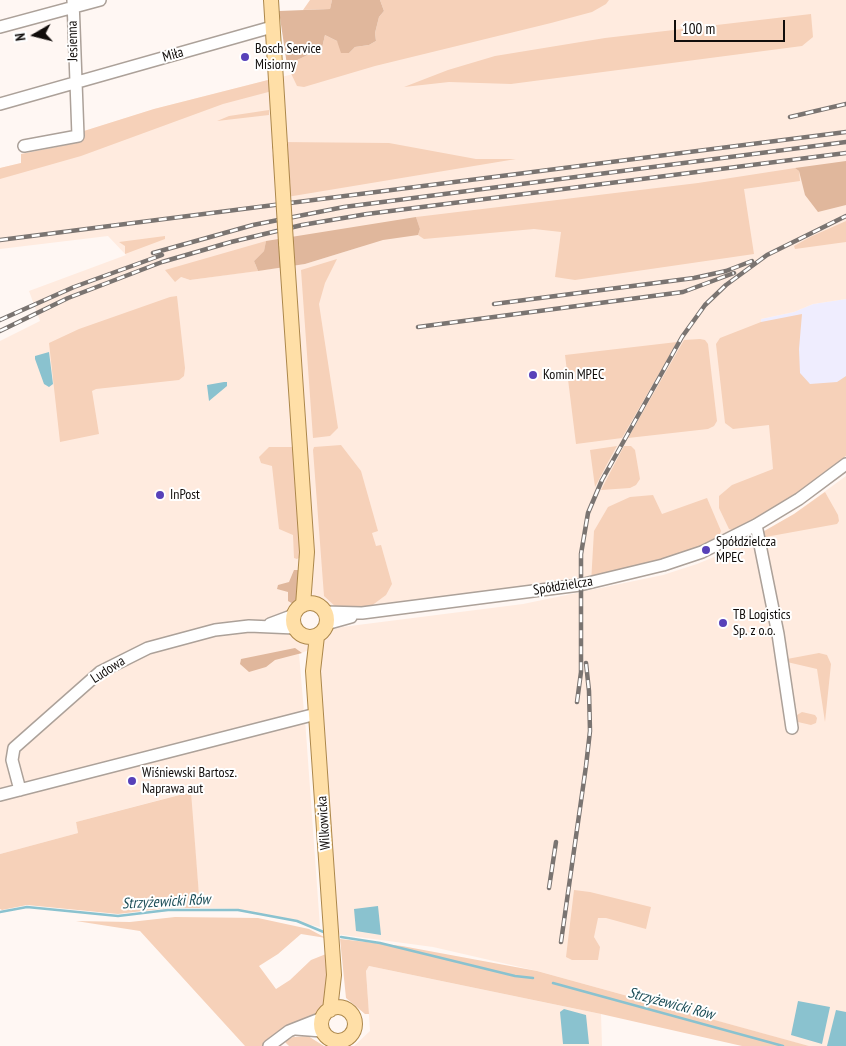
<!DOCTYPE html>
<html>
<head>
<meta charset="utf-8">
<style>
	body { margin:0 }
	#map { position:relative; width:846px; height:1046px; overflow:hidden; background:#fff7f3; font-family:"PT Sans Narrow",sans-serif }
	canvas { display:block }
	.north { position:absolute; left:10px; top:10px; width:50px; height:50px; -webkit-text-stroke:4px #fff; paint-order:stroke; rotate:262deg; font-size:14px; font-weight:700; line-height:20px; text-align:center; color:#110d0b }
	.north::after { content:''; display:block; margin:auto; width:18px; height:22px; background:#110d0b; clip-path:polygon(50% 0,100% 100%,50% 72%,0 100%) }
	.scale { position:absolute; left:674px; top:20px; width:111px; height:22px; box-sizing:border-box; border:2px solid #110d0b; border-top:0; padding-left:6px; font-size:15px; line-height:18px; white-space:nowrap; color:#110d0b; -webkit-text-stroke:4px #fff; paint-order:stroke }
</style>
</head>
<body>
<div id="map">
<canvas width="846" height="1046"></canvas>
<div class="north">N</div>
<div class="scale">100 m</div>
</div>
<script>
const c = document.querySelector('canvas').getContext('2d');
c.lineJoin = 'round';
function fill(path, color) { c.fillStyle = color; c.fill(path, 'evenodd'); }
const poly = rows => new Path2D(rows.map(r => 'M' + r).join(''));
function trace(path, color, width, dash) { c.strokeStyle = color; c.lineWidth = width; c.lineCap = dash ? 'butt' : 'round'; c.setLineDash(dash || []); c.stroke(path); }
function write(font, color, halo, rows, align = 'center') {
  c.font = font + ' "PT Sans Narrow",sans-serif'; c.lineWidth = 4; c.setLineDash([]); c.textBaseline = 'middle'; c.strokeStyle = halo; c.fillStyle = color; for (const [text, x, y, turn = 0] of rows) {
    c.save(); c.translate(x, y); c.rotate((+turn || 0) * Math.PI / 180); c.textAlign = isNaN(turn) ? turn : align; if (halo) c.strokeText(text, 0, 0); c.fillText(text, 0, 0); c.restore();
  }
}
fill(poly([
	[846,299,846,445,774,478,761,319,794,312,813,304]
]), '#efedfe');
fill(poly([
	[539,0,846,0,846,299,813,304,794,312,761,319,774,478,756,525,623,576,400,609,321,608,315,604,307,574,293,622,295,628,303,635,311,649,299,654,304,712,0,792,0,341,40,321,29,291,126,255,108,236,0,249,0,168,21,163,21,154,82,142,84,131,154,109,268,80,542,16],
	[363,246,305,264,190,280,181,277],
	[846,476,846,1046,808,1046,537,971,433,947,336,934,316,642,324,632,342,627,523,604,663,575,697,564,736,548,794,514],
	[305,719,320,927,237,909,200,908,190,792,76,822,78,833,0,854,0,798],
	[369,966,601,1014,602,1046,354,1046,370,1031,366,971]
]), '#ffebdf');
fill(poly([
	[310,0,332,0,330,9,303,10],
	[380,0,609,0,606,4,592,12,551,23,375,66,304,87,297,86,287,65,322,48,325,35,337,41,349,53,355,47,369,45,376,41,375,33,379,17,384,11],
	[811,14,813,37,802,46,511,84,449,82,404,87,448,70,495,56,605,38],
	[269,68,276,90,223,104,81,156,0,179,0,168,21,163,21,154,82,142,84,131,154,109,268,80],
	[269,110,269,115,217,121,229,116],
	[280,142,389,143,476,159,516,159,281,198],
	[795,168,799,171,800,181,744,189,754,254,575,280,555,277,561,232,534,229,424,239,418,235,420,229,416,217,698,183],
	[846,221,846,242,795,249,794,246,810,237],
	[165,236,165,239,125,254,125,246,119,242],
	[266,241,264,251,254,261,258,271,190,280,181,277,175,282,165,270],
	[337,259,325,283,319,304,338,428,330,436,313,438,301,270],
	[177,296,185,368,184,376,179,380,96,389,92,391,99,434,60,442,49,343,79,329,170,297],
	[802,314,799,349,800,373,810,384,837,382,846,376,846,456,778,508,735,531,729,529,719,508,719,496,732,485,773,469,769,425,733,429,725,423,716,344,720,338,761,322],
	[700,339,705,340,708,344,717,421,714,426,708,429,628,438,684,340],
	[677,342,622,438,576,444,565,355],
	[341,445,361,471,378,531,372,533,376,546,381,545,392,584,386,595,367,609,336,607,324,596,313,450,314,447],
	[617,446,606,466,595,487,590,450],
	[624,446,631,446,635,450,640,479,636,485,630,488,601,490],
	[269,447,294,447,300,557,297,559,294,558,293,535,279,529,272,466,261,463,259,457],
	[825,492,838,515,839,521,837,524,760,538,759,534,794,514],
	[653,495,662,514,707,498,721,531,718,539,699,549,591,583,594,531,608,507,630,497],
	[819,653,827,655,831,664,825,722,817,669,787,662,787,659],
	[802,712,815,715,817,718,816,723,811,725,798,722,797,715],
	[191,792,200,908,168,908,118,914,27,905,2,910,0,909,0,854,78,833,76,822],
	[574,890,590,892,651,907,646,929,606,918,598,918,594,937,600,947,598,960,572,960,566,957],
	[175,917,258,918,309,929,326,938,301,934,278,954,259,966,276,989,290,980,311,960,326,954,329,983,327,999,315,1021,269,1046,245,1046,140,931,76,921,130,922],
	[340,939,402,946,537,971,809,1046,742,1046,601,1014,369,966,366,971,369,1014,365,1014,346,998],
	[308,1036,324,1046,289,1046,284,1041,293,1037]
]), '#f6d1b9');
fill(poly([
	[332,0,380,0,384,11,379,17,375,33,376,41,369,45,355,47,349,53,341,53,337,41,325,35,322,48,287,65,279,11,330,9],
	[846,161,846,205,818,212,805,195,799,171,795,168],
	[416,217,420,229,418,235,383,240,305,264,258,271,254,261,264,251,266,241],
	[294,570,301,570,299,607,288,601,288,592,277,589,278,585,289,582],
	[295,648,302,653,275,660,266,667,249,672,240,664,241,659]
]), '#e0b79c');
fill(poly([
	[49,352,53,384,49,387,44,384,35,359,35,356],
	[224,382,227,382,227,386,209,401,207,385],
	[378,906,381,935,356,931,354,909],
	[798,1001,830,1007,822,1044,791,1035],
	[564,1009,586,1015,589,1044,563,1044,560,1012],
	[836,1010,846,1012,846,1046,827,1046]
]), '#8ac2cf');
trace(poly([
	[0,912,27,907,118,916,168,910,238,910,297,921,326,933],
	[341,937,380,943,515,976,533,978],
	[553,983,783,1046]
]), '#8ac2cf', 2.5);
const minor = poly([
	[0,27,100,0],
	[0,104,272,27],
	[24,146,78,136,73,0],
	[756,525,778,634,792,728],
	[325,612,362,613,580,585,663,565,702,552,756,525,799,499,846,464],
	[270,624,294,615],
	[326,624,351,617],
	[20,790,12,760,14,748,100,672,148,648,215,630,249,626,295,628],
	[0,795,316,714],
	[296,1029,322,1031],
	[269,1046,289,1031,322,1018]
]);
const major = poly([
	[271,0,280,145],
	[286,243,307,552,303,605],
	'293 620a17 17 0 1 1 34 0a17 17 0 1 1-34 0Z',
	[317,636,313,671,334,975,330,1010],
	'321 1024a17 17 0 1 1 34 0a17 17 0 1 1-34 0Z'
]);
trace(minor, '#aca199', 14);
trace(major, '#ac874b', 16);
trace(minor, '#fff', 11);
trace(major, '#ffdfa7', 14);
const rail = poly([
	[790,117,846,104],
	[0,240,846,132],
	[153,253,253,225,344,207,846,142],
	[494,304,694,278,726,271,752,261],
	[0,320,74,287,162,255],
	[418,327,683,292,734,273],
	[0,331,68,298,162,262,231,242,302,225,367,214,846,153],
	[577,702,581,672,581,554,588,513,602,480,682,337,705,305,726,285,767,255,846,216],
	[549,888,556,842],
	[561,942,586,766,590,731,589,691,586,663]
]);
trace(rail, '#7a7471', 4.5);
trace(rail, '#fff', 2.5, [8]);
const majorBridge = poly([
	[280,145,286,243]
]);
trace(majorBridge, '#ac874b', 16, []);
trace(majorBridge, '#ffdfa7', 14);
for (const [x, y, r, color] of [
	[245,57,5,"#5741b9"],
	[533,375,5,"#5741b9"],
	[160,495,5,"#5741b9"],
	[706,550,5,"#5741b9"],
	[723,623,5,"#5741b9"],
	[132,781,5,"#5741b9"]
]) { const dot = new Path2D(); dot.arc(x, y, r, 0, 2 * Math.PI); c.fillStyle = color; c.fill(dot); trace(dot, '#fff', 2); }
write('14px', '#110d0b', '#fff', [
	["Jesienna",73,41,-91],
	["Miła",173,55,-16],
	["Spółdzielcza",563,586,-9],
	["Ludowa",108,670,-33],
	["Wilkowicka",324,823,-94]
]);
write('14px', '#110d0b', '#fff', [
	["Bosch Service",255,49],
	["Misiorny",255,65],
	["Komin MPEC",543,375],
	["InPost",170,495],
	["Spółdzielcza",716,542],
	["MPEC",716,558],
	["TB Logistics",733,615],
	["Sp. z o.o.",733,631],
	["Wiśniewski Bartosz.",142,773],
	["Naprawa aut",142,789]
], 'left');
write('italic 15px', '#1d4e58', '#fff', [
	["Strzyżewicki Rów",166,902,-3],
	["Strzyżewicki Rów",671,1004,15]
]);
</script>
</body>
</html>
